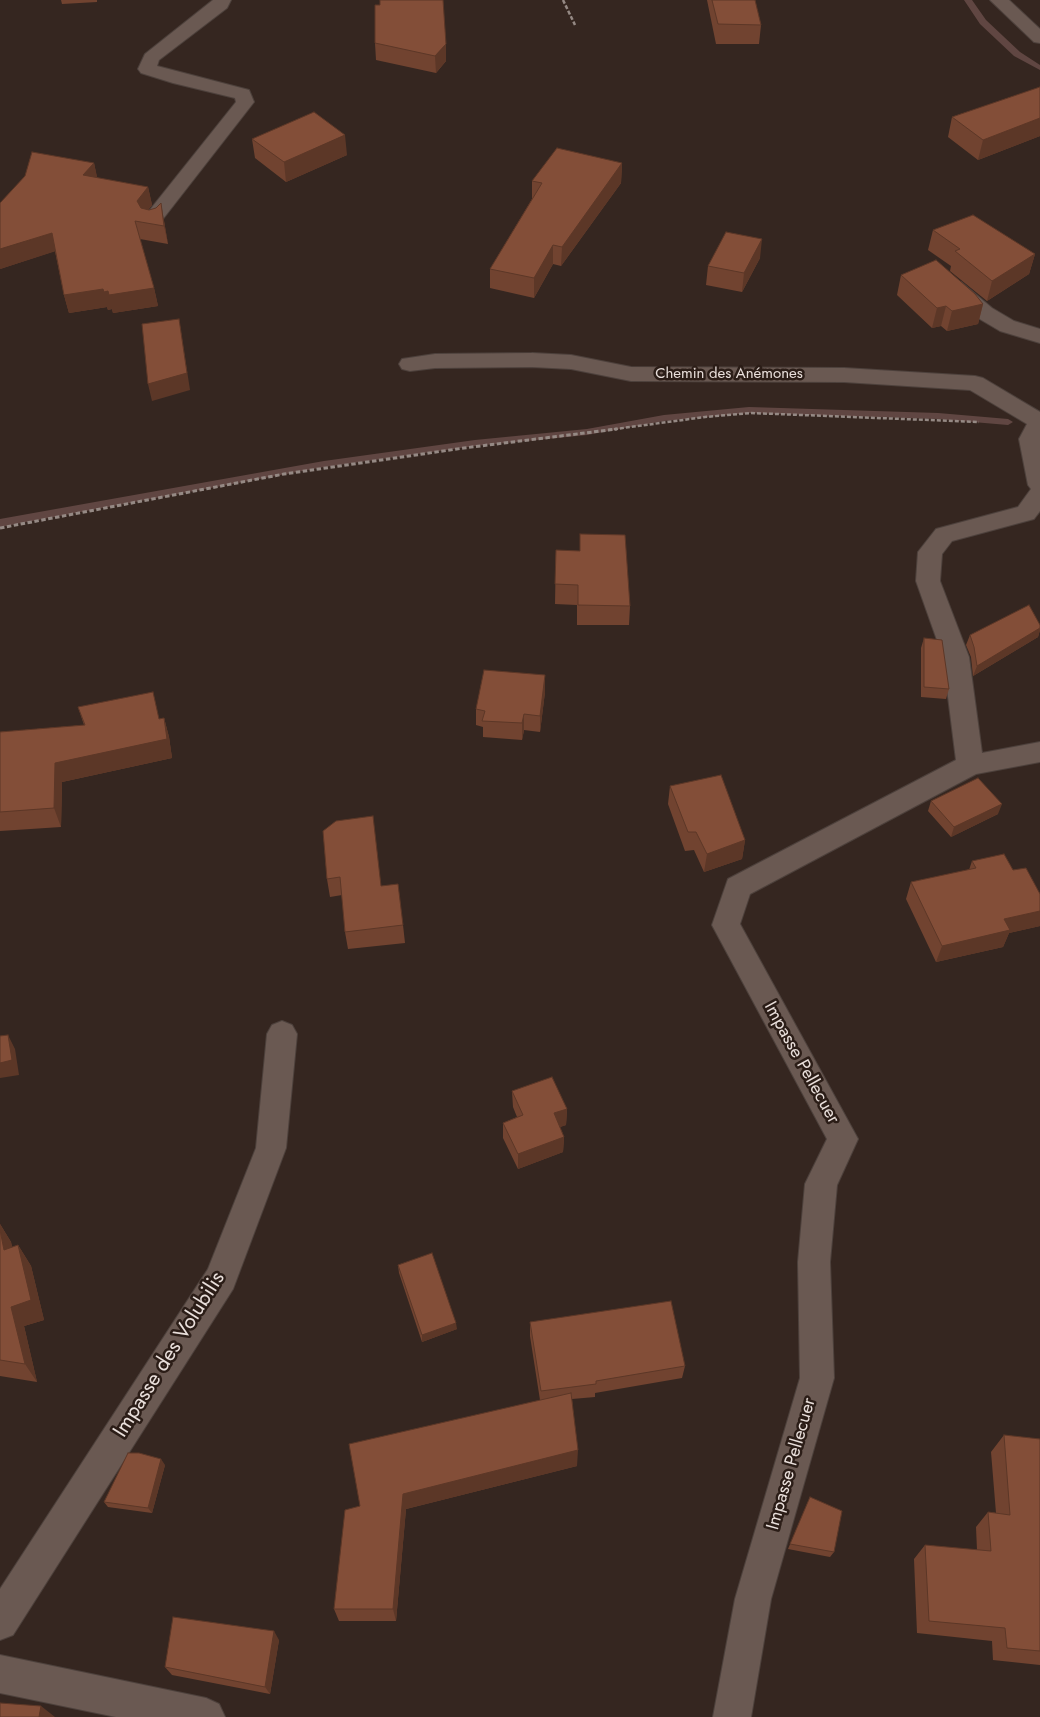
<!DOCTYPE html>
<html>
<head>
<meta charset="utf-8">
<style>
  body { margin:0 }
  canvas { display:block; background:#352620 }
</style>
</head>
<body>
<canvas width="1040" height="1717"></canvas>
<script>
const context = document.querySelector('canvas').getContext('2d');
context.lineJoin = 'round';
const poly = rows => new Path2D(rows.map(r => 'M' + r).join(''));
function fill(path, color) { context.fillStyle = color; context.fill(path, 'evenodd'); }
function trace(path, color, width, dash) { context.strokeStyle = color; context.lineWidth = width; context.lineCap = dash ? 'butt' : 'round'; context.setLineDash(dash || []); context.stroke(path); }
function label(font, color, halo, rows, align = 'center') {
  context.font = font + ' Jost,sans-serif'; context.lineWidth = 5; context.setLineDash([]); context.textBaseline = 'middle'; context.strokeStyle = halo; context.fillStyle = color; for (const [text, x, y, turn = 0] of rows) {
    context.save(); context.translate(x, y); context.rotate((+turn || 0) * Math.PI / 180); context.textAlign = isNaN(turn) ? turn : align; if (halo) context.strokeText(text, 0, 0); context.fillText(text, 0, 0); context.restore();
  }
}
const stream = poly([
  [964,0,972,0,986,20,1020,52,1040,65,1040,70,1014,56,980,24,964,0],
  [749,407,938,413,1008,419,1013,422,1008,425,938,419,749,413,664,421,587,435,475,446,324,467,0,527,0,519,324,461,475,440,587,429,664,415,749,407]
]);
const pathFar1 = poly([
  [563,0,575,25],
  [608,430,705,417,751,413,979,422]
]);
const path = poly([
  [0,528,284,474,464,448,617,429]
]);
const minor = poly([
  [213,0,231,0,227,8,159,60,157,66,249,90,254,102,159,224,152,226,145,224,142,220,145,216,236,102,235,98,173,83,141,73,138,69,145,54,213,0],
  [990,0,1009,0,1040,29,1040,43,1034,42,990,0],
  [954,280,961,282,992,308,1014,321,1040,329,1040,343,1000,331,978,318,944,286,947,282,954,280],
  [532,353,571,355,631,367,844,368,975,376,983,378,1040,412,1040,511,1034,519,952,541,942,554,940,581,969,657,982,753,1040,742,1040,762,976,774,750,894,740,924,858,1139,837,1185,830,1262,834,1378,771,1599,751,1717,713,1717,735,1599,800,1378,798,1262,805,1184,827,1139,712,925,728,879,956,760,943,657,916,581,918,552,936,529,1018,507,1031,489,1028,485,1019,439,1027,424,970,390,844,382,631,381,571,369,532,367,435,368,410,371,402,369,399,364,402,359,435,354,532,353],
  [282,1021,292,1025,297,1034,286,1148,233,1289,13,1635,0,1640,0,1589,208,1269,256,1148,267,1034,272,1025,282,1021],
  [0,1655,206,1698,219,1704,225,1717,116,1717,0,1693,0,1655]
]);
const wall = poly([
  [61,0,97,0,97,2,62,4],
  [707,0,755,0,761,25,759,44,716,44],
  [375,5,446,61,436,73,376,60,375,43],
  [1040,87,1040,136,978,160,948,137,952,117],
  [252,139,347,155,286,182,255,158],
  [94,163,97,178,148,187,152,205,148,210,164,221,168,244,140,239,154,288,158,306,113,313,112,309,108,310,107,307,69,313,64,295,55,251,0,269],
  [622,163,621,183,561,266,553,264,534,298,490,288,490,269,532,199,532,181],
  [933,230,1035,254,1029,274,987,301,950,271,951,266,928,250],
  [760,258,742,292,706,285,708,266],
  [901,275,983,304,978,324,947,331,941,326,932,328,897,295],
  [556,550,630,606,629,625,577,625,577,605,555,604],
  [1040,625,1040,630,1038,637,973,676,971,657,966,645,970,635],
  [924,638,949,689,946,699,921,697,921,648],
  [545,675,545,692,540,732,524,730,522,740,483,737,483,727,476,725,476,709],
  [78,707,160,719,164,718,169,737,172,758,62,782,61,827,0,831,0,732,84,725],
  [670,786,745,840,742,859,704,872,694,850,685,851,668,804],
  [931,801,998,814,951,837,928,811],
  [323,831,381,886,403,925,405,943,348,949,345,932,342,895,330,897,327,879],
  [972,861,1013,870,1040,894,1040,926,1009,933,1003,947,936,962,906,899,911,882,969,870],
  [512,1091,567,1109,566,1125,560,1127,564,1137,563,1152,518,1169,503,1138,503,1123,517,1117,513,1107],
  [0,1224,11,1242,12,1247,18,1245,31,1266,44,1320,24,1326,37,1382,0,1376],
  [398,1265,457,1329,422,1342,399,1273],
  [530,1322,685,1366,682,1378,595,1393,595,1397,572,1399,577,1466,406,1509,396,1621,339,1621,334,1609,360,1506,540,1400,530,1336],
  [1004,1435,1040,1439,1040,1665,993,1660,992,1641,917,1633,914,1559,925,1545,977,1550,976,1527,988,1512,996,1513,991,1452],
  [165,1465,152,1513,108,1507,104,1502],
  [810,1497,834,1552,830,1557,788,1549],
  [279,1640,270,1694,172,1675,165,1667]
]);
const shadedWall = poly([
  [446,44,446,61,436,73,435,56],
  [1040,118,1040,136,978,160,983,140],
  [345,135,347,155,286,182,284,162],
  [94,163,98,181,83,175],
  [622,163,621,183,561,266,562,247],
  [148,187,152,205,140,219,137,201],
  [161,203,164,221,168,244,164,226],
  [52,233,56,251,0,269,0,249],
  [762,239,760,258,742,292,744,273],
  [553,245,553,264,534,298,534,278],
  [1035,254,1029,274,987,301,992,281],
  [154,288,158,306,113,313,112,309,108,310,107,307,69,313,64,295,103,289],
  [983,304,978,324,947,331,952,311],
  [946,306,941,326,932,328,937,308],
  [179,319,190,390,152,401,148,384],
  [1040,628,1040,630,1038,637,973,676,977,666],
  [545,675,545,692,540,732,540,716],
  [524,714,524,730,522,740,522,723],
  [164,718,169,737,172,758,62,782,61,827,54,808,55,763],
  [1002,804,998,814,951,837,954,827],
  [745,840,742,859,704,872,707,854],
  [1040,911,1040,926,1009,933,1003,947,936,962,942,946,1004,919],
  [8,1035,15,1049,19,1075,0,1078,0,1063],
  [567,1109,566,1125,554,1129,554,1113],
  [564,1137,563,1152,518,1169,518,1154],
  [0,1224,11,1242,17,1270,4,1250,0,1230],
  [18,1245,31,1266,44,1320,24,1326,37,1382,25,1364,11,1307],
  [456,1323,457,1329,422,1342,422,1335],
  [578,1450,577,1466,406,1509,396,1621,393,1609,403,1494],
  [161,1459,165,1465,152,1513,148,1508],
  [274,1631,279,1640,270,1694,265,1687],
  [41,1706,55,1717,39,1717]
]);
const building = poly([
  [380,0,443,0,446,44,435,56,375,43,375,5,380,5,380,0],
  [712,0,755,0,761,25,718,24,712,0],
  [1040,87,1040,118,983,140,952,117,1040,87],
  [314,112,345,135,284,162,252,139,314,112],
  [557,148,622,163,562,247,553,245,534,278,490,269,542,183,532,181,557,148],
  [32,152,94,163,83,175,148,187,137,201,141,208,149,210,156,208,161,203,164,226,135,221,154,288,109,295,108,291,104,292,103,289,64,295,52,233,0,249,0,203,25,176,32,152],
  [973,215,1035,254,992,281,955,251,960,249,933,230,973,215],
  [726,232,762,239,744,273,708,266,726,232],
  [936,260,975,294,983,304,952,311,946,306,937,308,901,275,936,260],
  [179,319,187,373,148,384,142,324,179,319],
  [580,534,625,535,630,606,578,605,578,585,555,584,556,550,580,551,580,534],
  [1029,605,1040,625,1040,628,977,666,974,647,970,635,1029,605],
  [924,638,942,640,949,689,924,687,924,638],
  [484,670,545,675,540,716,524,714,522,723,482,721,485,711,476,709,484,670],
  [153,692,159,719,164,718,167,739,55,763,54,808,0,812,0,732,85,725,78,707,153,692],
  [721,775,745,840,707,854,696,832,688,832,670,786,721,775],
  [978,778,1002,804,954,827,931,801,978,778],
  [373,816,381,886,398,884,403,925,345,932,340,877,327,879,323,831,336,821,373,816],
  [1004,854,1013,870,1026,868,1040,894,1040,911,1004,919,1010,930,942,946,911,882,976,868,972,861,1004,854],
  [8,1035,12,1060,0,1063,0,1036,8,1035],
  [552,1077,567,1109,554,1113,564,1137,518,1154,503,1123,523,1115,512,1091,552,1077],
  [0,1230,4,1250,18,1245,31,1300,11,1307,25,1364,0,1360,0,1230],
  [432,1253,456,1323,422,1335,398,1265,432,1253],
  [671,1301,685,1366,596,1381,596,1384,541,1391,530,1322,671,1301],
  [571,1393,578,1450,403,1494,393,1609,334,1609,345,1510,360,1506,349,1444,571,1393],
  [1004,1435,1040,1439,1040,1651,1007,1648,1005,1628,929,1621,925,1545,991,1551,988,1512,1010,1515,1004,1435],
  [128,1453,139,1453,161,1459,148,1508,104,1502,128,1453],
  [810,1497,842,1511,834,1552,790,1544,810,1497],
  [173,1617,274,1631,265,1687,165,1667,173,1617],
  [0,1703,41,1706,39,1717,0,1717,0,1703]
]);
const farStreetnames = [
  ["Chemin des Anémones",729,374]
];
const streetNames = [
  ["Impasse Pellecuer",801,1063,61],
  ["Impasse Pellecuer",792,1464,-74]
];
const nearStreetnames = [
  ["Impasse des Volubilis",170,1355,-58]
];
fill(stream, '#604642');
trace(minor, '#4d413c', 2);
trace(pathFar1, '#958984', 2.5, [4, 2]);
trace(path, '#958984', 3, [4.5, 2.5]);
fill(minor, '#6a5952');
fill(wall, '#714330');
fill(shadedWall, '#5c3727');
fill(building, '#834e38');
trace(building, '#5c3727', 1);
label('15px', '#e9dfdb', '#2b1d17', farStreetnames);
label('18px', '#e9dfdb', '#2b1d17', streetNames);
label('21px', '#e9dfdb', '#2b1d17', nearStreetnames);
</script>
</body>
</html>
